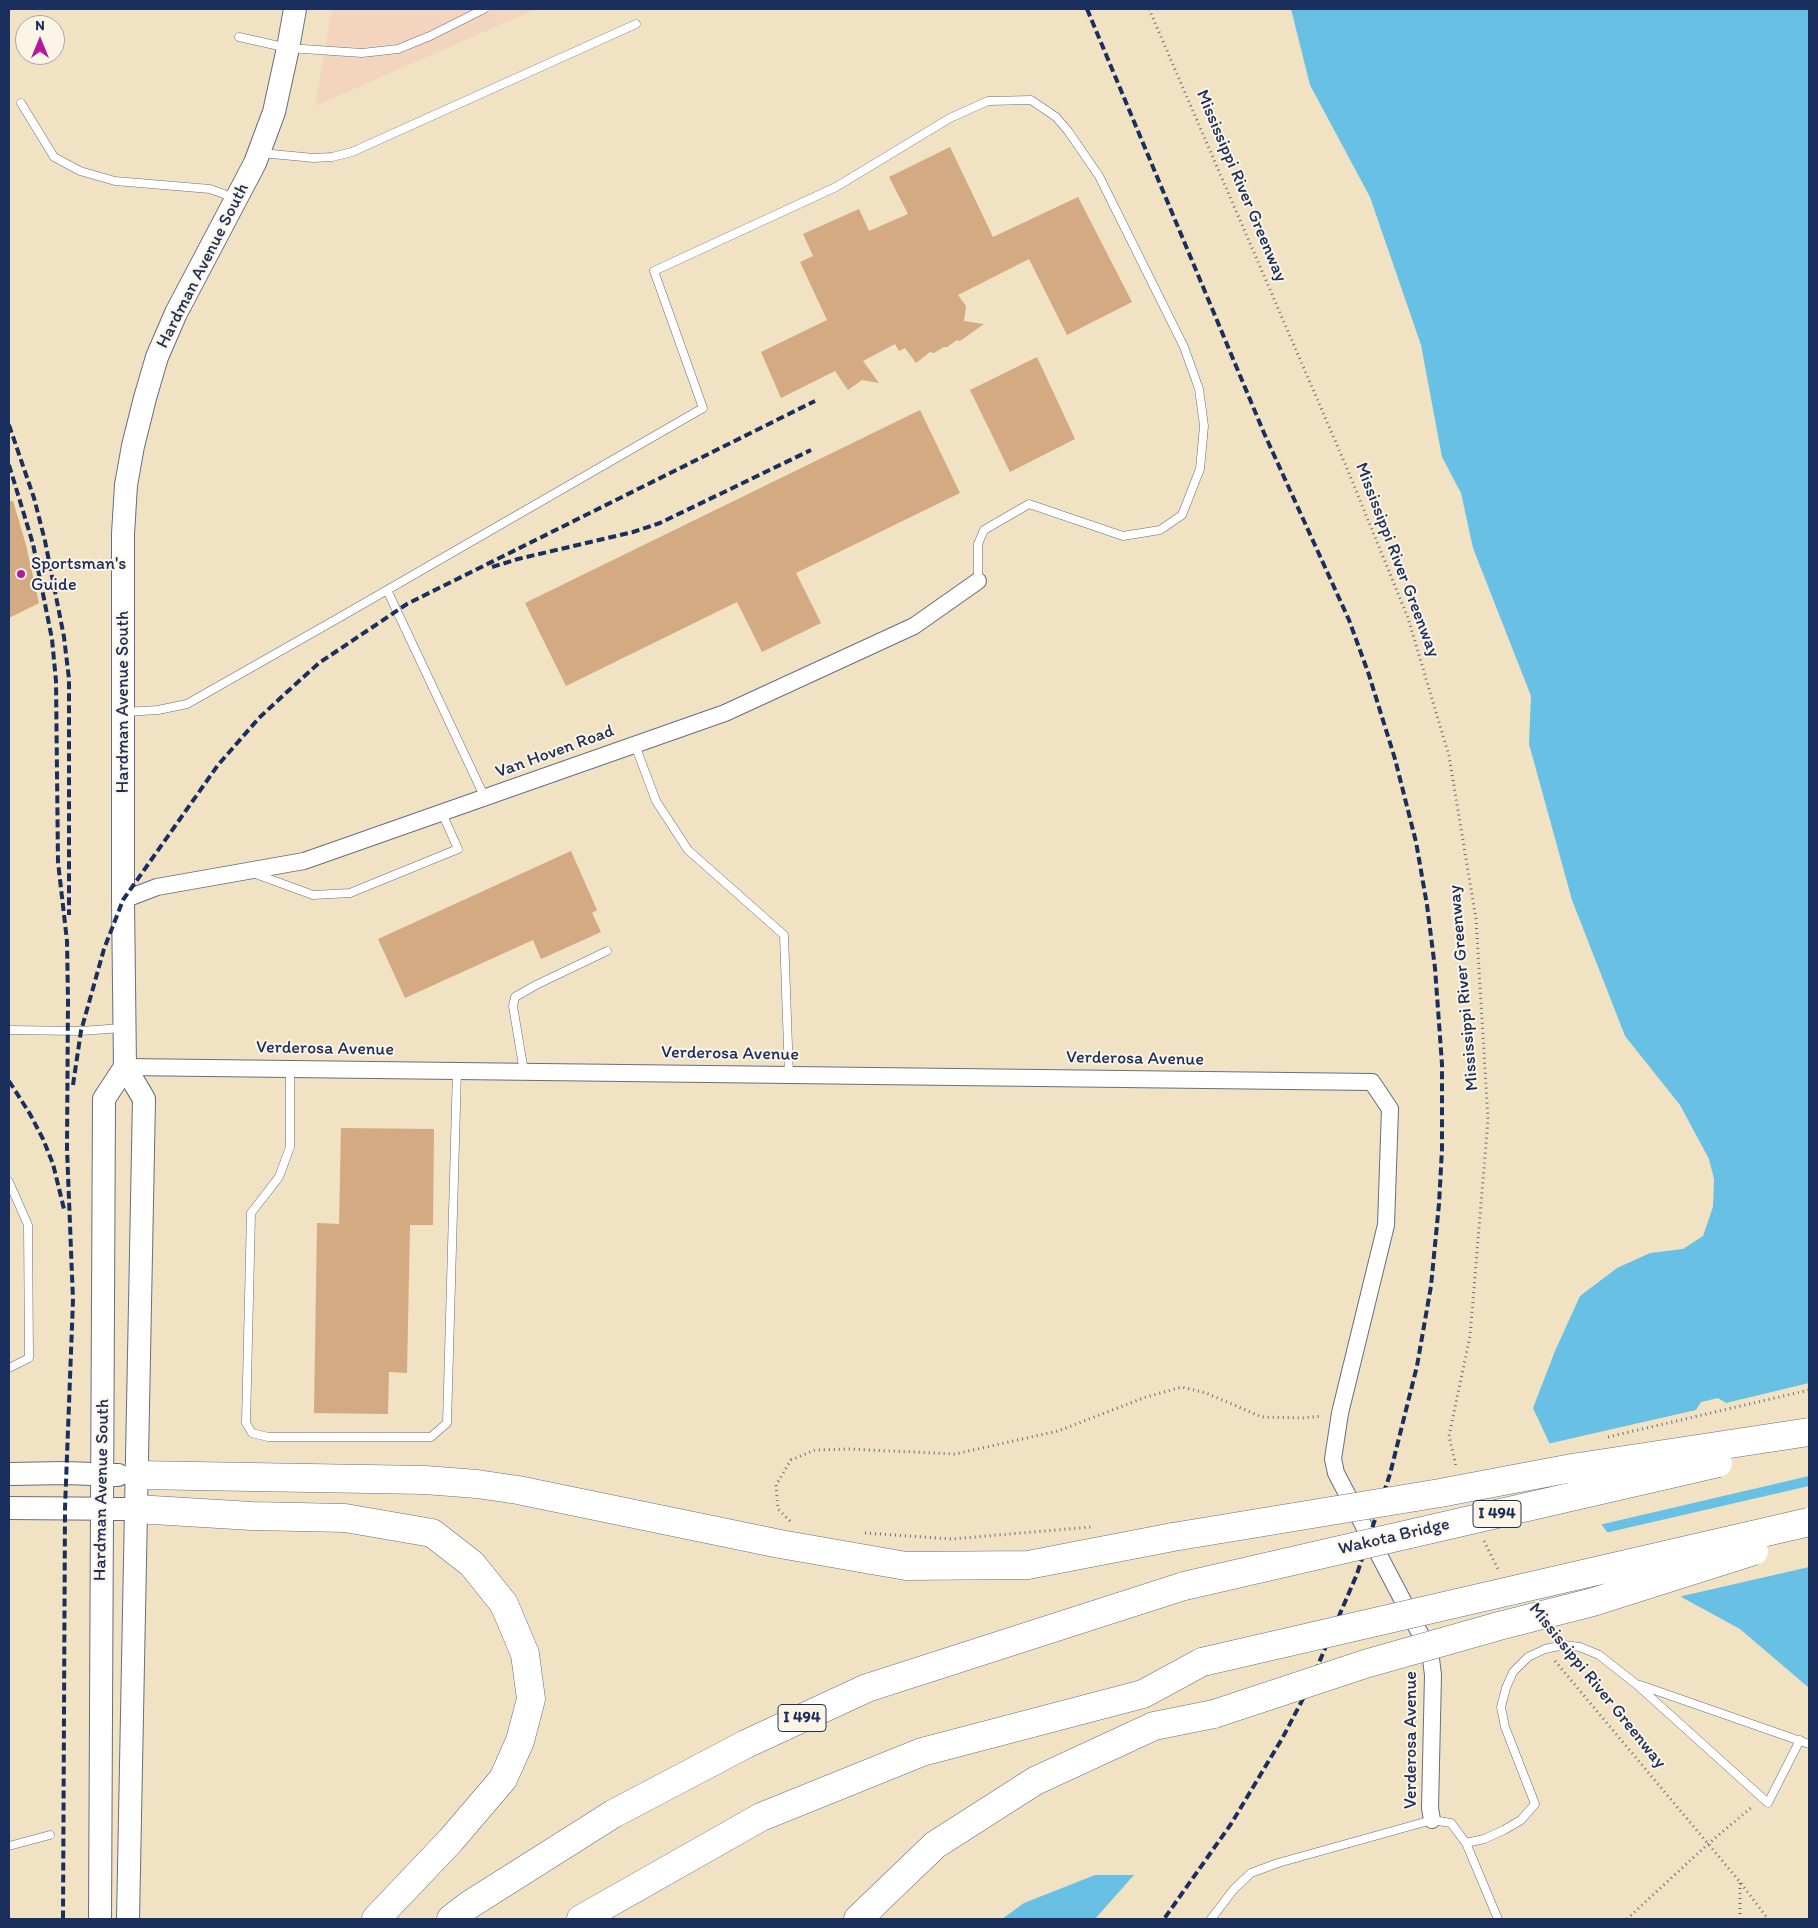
<!DOCTYPE html>
<html>
<head>
<meta charset="utf-8">
<style>
  body { margin:0 }
  #map { position:relative; width:1818px; height:1928px; overflow:hidden; background:#f0e2c3; font-family:Itim,sans-serif }
  canvas { display:block }
  .frame { position:absolute; inset:0; border:10px solid #1b2f5e; pointer-events:none }
  .north { position:absolute; left:15px; top:15px; width:50px; height:50px; box-sizing:border-box; background:#fcf5e5; border:1px solid #a2a6af; border-radius:50%; rotate:0deg; font-size:14px; font-weight:700; line-height:20px; text-align:center; color:#1b2f5e }
  .north::after { content:''; display:block; margin:auto; width:18px; height:22px; background:#b5179e; clip-path:polygon(50% 0,100% 100%,50% 72%,0 100%) }
</style>
</head>
<body>
<div id="map">
<canvas width="1818" height="1928"></canvas>
<div class="frame"></div>
<div class="north">N</div>
</div>
<script>
const context = document.querySelector('canvas').getContext('2d');
context.lineJoin = 'round';
function fill(path, color) { context.fillStyle = color; context.fill(path, 'evenodd'); }
const poly = rows => new Path2D(rows.map(r => 'M' + r).join(''));
function trace(path, color, width, dash) { context.strokeStyle = color; context.lineWidth = width; context.lineCap = dash ? 'butt' : 'round'; context.setLineDash(dash || []); context.stroke(path); }
function label(font, color, halo, rows, align = 'center') {
  context.font = font + ' Itim,sans-serif'; context.lineWidth = 4; context.setLineDash([]); context.textBaseline = 'middle'; context.strokeStyle = halo; context.fillStyle = color; for (const [text, x, y, turn = 0] of rows) {
    context.save(); context.translate(x, y); context.rotate((+turn || 0) * Math.PI / 180); context.textAlign = isNaN(turn) ? turn : align; if (halo) context.strokeText(text, 0, 0); context.fillText(text, 0, 0); context.restore();
  }
}
const built = poly([
  [332,9,536,9,315,106]
]);
const water = poly([
  [1291,9,1809,9,1809,1710,1808,1687,1781,1664,1740,1629,1683,1598,1617,1546,1561,1468,1533,1408,1555,1351,1580,1296,1617,1268,1650,1253,1683,1249,1703,1236,1713,1207,1714,1179,1709,1159,1680,1105,1625,1036,1572,900,1529,744,1531,696,1473,548,1461,493,1442,457,1421,345,1370,197,1310,85],
  [1095,1875,1134,1875,1095,1919,1002,1919,1024,1903]
]);
const pier = poly([
  [1809,1383,1809,1476,1599,1525,1558,1470,1547,1444,1696,1410,1701,1402,1718,1398,1726,1403],
  [1809,1486,1809,1567,1678,1597,1616,1548,1605,1533]
]);
const building = poly([
  [950,147,993,237,1078,197,1132,302,1067,335,1029,259,958,295,966,306,964,321,984,324,960,341,957,340,947,347,944,347,934,353,930,352,916,363,905,348,899,351,895,344,863,361,879,383,862,380,848,390,835,371,781,398,761,352,827,320,800,262,813,256,803,234,859,209,869,231,908,214,889,177],
  [1037,357,1075,439,1010,472,970,390],
  [920,410,960,493,796,573,821,623,762,652,737,602,566,686,525,603],
  [9,501,13,501,26,545,39,603,9,618],
  [571,851,597,910,592,913,601,932,541,959,533,940,405,998,378,939],
  [341,1128,434,1129,433,1225,410,1225,407,1373,389,1372,388,1414,314,1413,317,1223,339,1224]
]);
const path = poly([
  [1149,9,1346,466,1408,618,1449,756,1476,919,1488,1120,1470,1336,1449,1436,1456,1466],
  [790,1521,778,1509,776,1485,791,1460,815,1450,849,1449,955,1454,1058,1431,1146,1397,1182,1387,1206,1393,1262,1417,1304,1418,1322,1416],
  [865,1533,952,1539,1091,1527],
  [1484,1541,1498,1569],
  [1555,1661,1740,1882,1768,1919],
  [1627,1919,1708,1844,1753,1806],
  [1740,1919,1740,1882]
]);
const lane = poly([
  [239,37,288,48,362,53,398,49,430,36,484,9],
  [21,103,54,157,80,171,115,181,210,189,235,198],
  [261,153,314,158,332,157,352,152,636,24],
  [387,590,485,798],
  [125,712,158,710,187,704,342,616,703,408,654,271,836,187,950,118,988,101,1031,100,1056,117,1068,131,1099,176,1184,347,1199,389,1204,426,1200,469,1182,515,1160,530,1123,536,1029,504,984,530,978,544,978,581],
  [635,745,656,801,688,850,784,935,789,1075],
  [253,873,313,895,350,893,458,849,442,813],
  [9,1030,81,1031,122,1028],
  [290,1069,290,1147,279,1177,251,1213,246,1423,252,1433,268,1437,431,1437,447,1423,457,1071],
  [524,1072,513,1006,515,997,536,985,607,951],
  [9,1182,28,1225,29,1358,9,1368],
  [1640,1685,1809,1744],
  [1466,1843,1484,1839,1504,1830,1521,1820,1535,1804,1505,1727,1501,1707,1506,1688,1513,1672,1528,1657,1545,1649,1564,1645,1580,1647,1599,1655,1636,1684,1768,1803,1800,1740],
  [9,1846,50,1835],
  [1211,1919,1234,1889,1251,1873,1278,1863,1432,1820,1451,1823,1466,1843,1498,1919]
]);
const street = poly([
  [123,900,157,887,304,861,725,713,914,626,978,581],
  [125,1067,1372,1082,1390,1109,1386,1225,1340,1413,1333,1459,1336,1473,1425,1643,1431,1659,1433,1675,1430,1808,1432,1820]
]);
const secondary = poly([
  [9,1474,66,1473,118,1475],
  [9,1508,136,1509],
  [100,1919,104,1099,125,1067],
  [128,1919,144,1099,125,1067,123,900,123,534,126,485,133,446,145,398,157,357,176,313,255,163,274,112,288,48,295,9]
]);
const highway = poly([
  [136,1475,425,1480,477,1484,518,1490,780,1544,906,1566,1028,1565,1173,1537],
  [136,1509,252,1516,345,1518,432,1533,472,1564,504,1604,525,1654,531,1699,520,1741,503,1779,451,1840,376,1919],
  [451,1919,469,1905,613,1814,746,1744,867,1688,1184,1586],
  [581,1919,761,1817,922,1752,1143,1694,1202,1662],
  [858,1919,935,1845,1035,1781,1154,1726,1214,1714]
]);
const rail = poly([
  [1087,9,1264,433,1349,620,1369,675,1395,759,1416,842,1427,905,1435,968,1442,1064,1442,1149,1439,1204,1431,1286,1417,1366,1390,1474,1357,1574,1306,1693,1283,1737,1231,1824,1164,1919],
  [9,425,34,498,45,541,64,637,69,679,69,915],
  [9,465,33,544,52,639,56,681,58,862,67,941,68,1000,67,1149,73,1300,65,1508,63,1919],
  [492,567,518,559,633,532,660,523,811,450],
  [9,1081,30,1114,43,1139,53,1164,64,1209],
  [73,1085,81,1031,104,949,123,900,218,765,259,718,288,691,319,663,407,604,815,401]
]);
const pathBridge = poly([
  [1608,1437,1809,1390]
]);
const highwayBridge = poly([
  [1173,1537,1440,1493,1572,1468,1809,1432],
  [1184,1586,1718,1463],
  [1202,1662,1809,1522],
  [1214,1714,1365,1664,1499,1626,1593,1602,1754,1551]
]);
const markers = [
  [21,574,5,"#b5179e"]
];
const shields = [
  [1497,1514,48],
  [802,1718,48]
];
const shieldNames = [
  ["I 494",1497,1514],
  ["I 494",802,1718]
];
const streetNames = [
  ["Mississippi River Greenway",1241,186,67],
  ["Hardman Avenue South",203,266,-63],
  ["Mississippi River Greenway",1397,560,69],
  ["Hardman Avenue South",123,702,-90],
  ["Van Hoven Road",555,752,-20],
  ["Mississippi River Greenway",1464,988,-95],
  ["Verderosa Avenue",325,1049,1],
  ["Verderosa Avenue",730,1054,1],
  ["Verderosa Avenue",1135,1059,1],
  ["Hardman Avenue South",102,1490,-89],
  ["Wakota Bridge",1394,1537,-13],
  ["Mississippi River Greenway",1597,1686,51],
  ["Verderosa Avenue",1411,1740,-90]
];
const poiNames = [
  ["Sportsman's",31,564],
  ["Guide",31,585]
];
fill(built, '#f3d4bf');
fill(water, '#68c0e5');
fill(pier, '#f0e2c3');
fill(building, '#d3aa82');
trace(lane, '#666e81', 9);
trace(street, '#666e81', 18);
trace(secondary, '#666e81', 24);
trace(highway, '#666e81', 29);
trace(path, '#666e81', 3, [1, 4]);
trace(lane, '#fff', 8);
trace(street, '#fff', 16);
trace(secondary, '#fff', 22);
trace(highway, '#fff', 28);
trace(rail, '#1b2f5e', 4, [8, 4]);
trace(highwayBridge, '#666e81', 29, []);
trace(pathBridge, '#666e81', 3, [1, 4]);
trace(highwayBridge, '#fff', 28);
for (const [x, y, r, color] of markers) { const dot = new Path2D(); dot.arc(x, y, r, 0, 2 * Math.PI); context.fillStyle = color; context.fill(dot); trace(dot, '#fcf5e5', 2); }
for (const [x, y, w] of shields) { const box = new Path2D(); box.roundRect(x - w / 2, y - 13.5, w, 27, 4); context.fillStyle = '#fcf5e5'; context.fill(box); trace(box, '#1b2f5e', 1); }
label('bold 16px', '#1b2f5e', null, shieldNames);
label('18px', '#1b2f5e', '#fcf5e5', streetNames);
label('18px', '#1b2f5e', '#fcf5e5', poiNames, 'left');
</script>
</body>
</html>
